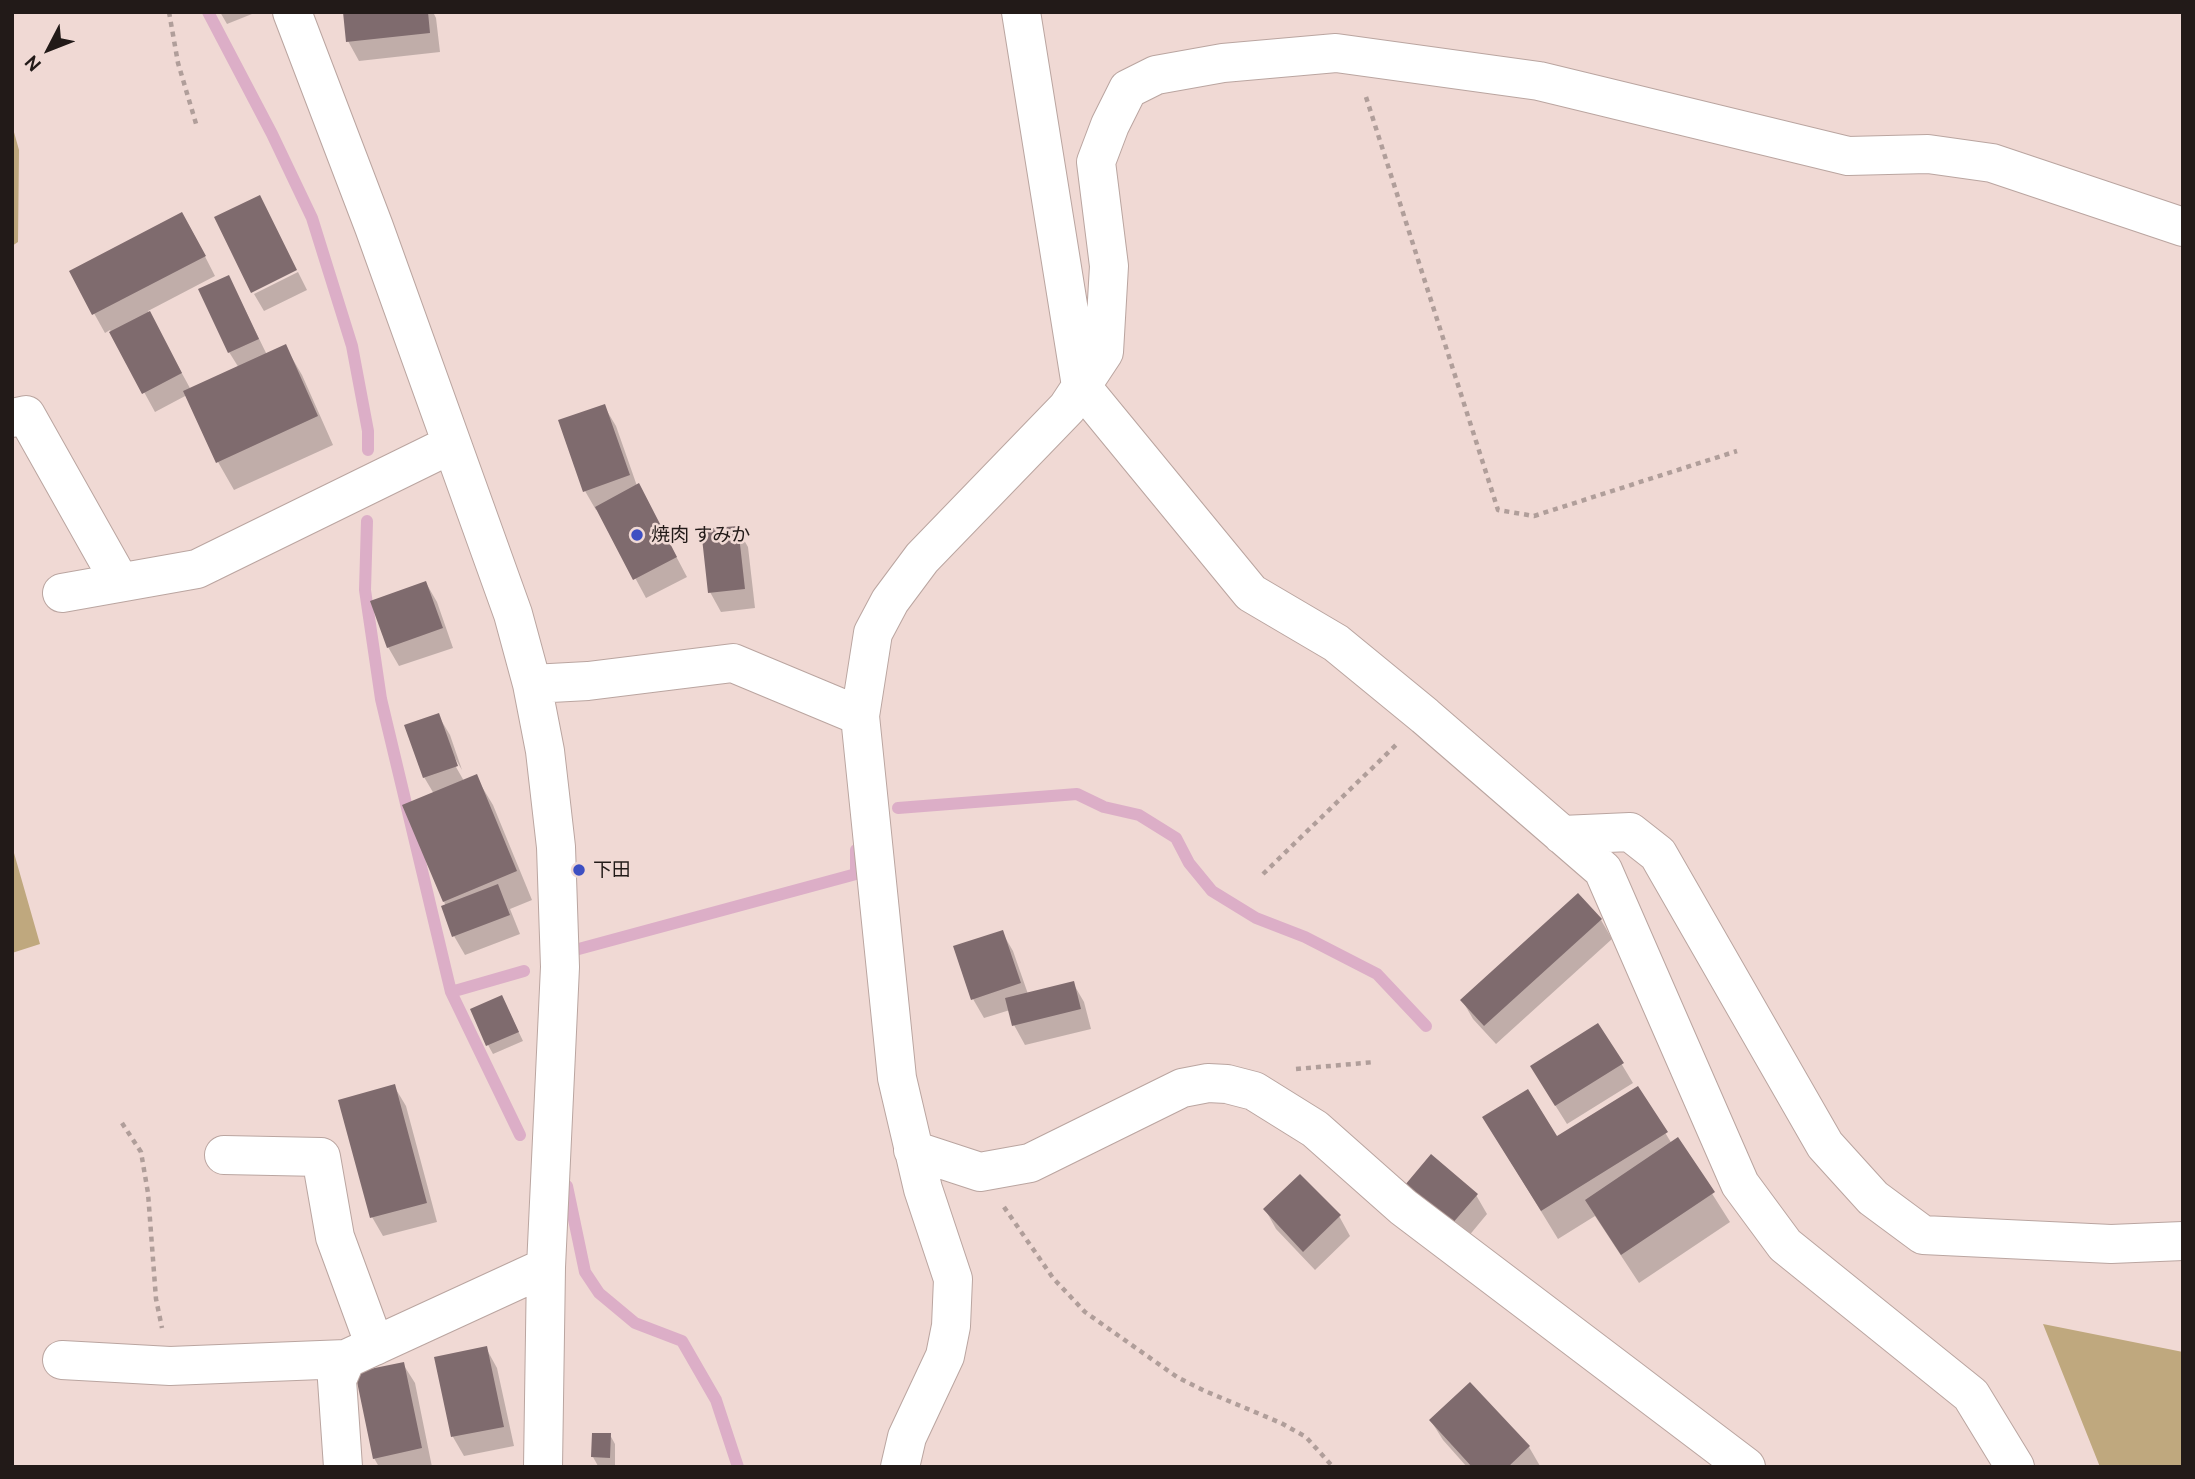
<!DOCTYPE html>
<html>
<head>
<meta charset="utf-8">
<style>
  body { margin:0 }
  #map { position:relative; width:2195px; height:1479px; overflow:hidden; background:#f0d9d4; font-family:Cabin,sans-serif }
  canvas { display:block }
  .frame { position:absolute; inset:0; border:14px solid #221a18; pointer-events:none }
  .north { position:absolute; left:14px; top:14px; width:70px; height:70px; -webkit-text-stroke:5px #f0d9d4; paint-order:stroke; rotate:228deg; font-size:19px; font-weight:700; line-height:28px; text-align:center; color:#221a18 }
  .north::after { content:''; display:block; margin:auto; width:24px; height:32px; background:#221a18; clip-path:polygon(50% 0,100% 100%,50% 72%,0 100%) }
</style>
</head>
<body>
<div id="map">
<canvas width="2195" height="1479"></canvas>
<div class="frame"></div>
<div class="north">N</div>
</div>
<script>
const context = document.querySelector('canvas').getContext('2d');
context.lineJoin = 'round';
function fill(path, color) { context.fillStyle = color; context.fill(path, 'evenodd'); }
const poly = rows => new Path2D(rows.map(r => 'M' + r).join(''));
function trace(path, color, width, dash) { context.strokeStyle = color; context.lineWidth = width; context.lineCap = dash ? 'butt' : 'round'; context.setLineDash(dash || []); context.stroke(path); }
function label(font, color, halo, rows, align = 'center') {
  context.font = font + ' Cabin,"Noto Sans JP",sans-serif'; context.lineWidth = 5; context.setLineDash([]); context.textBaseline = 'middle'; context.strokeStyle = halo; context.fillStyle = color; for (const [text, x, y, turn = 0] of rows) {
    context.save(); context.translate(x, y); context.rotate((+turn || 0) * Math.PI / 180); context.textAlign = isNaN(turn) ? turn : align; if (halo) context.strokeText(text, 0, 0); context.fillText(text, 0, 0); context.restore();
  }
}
const forest = poly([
  [12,125,19,150,18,242,12,246],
  [12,846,40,944,12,953],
  [2043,1324,2183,1352,2183,1467,2100,1467]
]);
const shadow = poly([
  [220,12,251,12,252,14,227,24],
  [345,12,433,12,436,18,440,52,359,61,348,41],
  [193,233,215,276,148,311,191,390,239,368,229,352,229,277,267,355,285,346,302,375,333,445,234,490,218,462,187,395,155,412,110,330,105,333,71,272],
  [298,272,307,290,264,311,254,294],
  [604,406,616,426,637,486,649,505,687,577,646,598,598,509,596,510,585,491],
  [737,528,748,547,755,608,721,612,710,592],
  [426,583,437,602,453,648,399,666,388,647],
  [438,715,450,735,462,770,455,758,452,760,464,781,476,777,493,805,532,900,510,909,520,934,465,955,454,936,444,901,434,794,424,777],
  [1601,920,1612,939,1496,1044,1473,1019,1462,1000],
  [1002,932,1013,951,1028,994,1073,983,1084,1002,1091,1029,1025,1045,1014,1025,1010,1010,984,1018,973,999],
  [502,997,523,1041,493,1054,488,1045],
  [1598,1025,1633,1083,1567,1124,1543,1086],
  [394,1086,406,1106,437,1222,383,1236,372,1217],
  [1638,1088,1672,1144,1678,1140,1730,1222,1639,1283,1595,1216,1558,1239,1501,1146,1556,1139],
  [1476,1195,1487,1214,1463,1243,1418,1205],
  [1265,1209,1339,1216,1350,1236,1315,1270,1276,1229],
  [486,1348,497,1368,514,1446,464,1456,453,1437,437,1358],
  [403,1364,415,1383,432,1467,379,1467,374,1458],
  [1431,1421,1529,1447,1540,1466,1467,1467,1443,1440],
  [610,1435,615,1444,615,1467,598,1466,593,1457]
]);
const stream = poly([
  [208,12,272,134,312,218,352,346,368,431,368,450],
  [367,521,365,590,381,699,451,992,520,1135],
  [898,808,1077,794,1104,807,1139,815,1176,838,1189,863,1212,891,1256,918,1305,937,1377,974,1426,1026],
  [575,950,856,874,856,850],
  [451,992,524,971],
  [567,1186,585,1272,599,1293,635,1323,682,1341,716,1400,738,1467]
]);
const building = poly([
  [343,12,428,12,430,33,346,42],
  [260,195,297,270,251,293,214,217],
  [182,212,206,256,92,315,69,271],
  [229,275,259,339,228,353,198,289],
  [150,311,182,373,142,394,109,332],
  [286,344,318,416,216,463,183,391],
  [605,404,630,475,583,492,558,420],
  [639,483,677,557,633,580,595,507],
  [738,526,745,589,708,593,701,529],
  [426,581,443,628,387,648,370,601],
  [439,713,458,766,423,778,404,725],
  [477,774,517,871,443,902,402,805],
  [498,884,510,915,452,937,441,906],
  [1578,893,1602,919,1484,1026,1460,1000],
  [1003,930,1021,983,971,1000,953,946],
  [1074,981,1081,1009,1012,1026,1005,998],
  [502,995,519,1032,486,1046,470,1009],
  [1598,1023,1624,1063,1555,1106,1530,1066],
  [395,1084,427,1203,370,1218,338,1100],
  [1638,1086,1668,1132,1541,1211,1482,1117,1528,1089,1557,1136],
  [1678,1137,1715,1192,1621,1255,1585,1200],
  [1431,1154,1478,1194,1451,1225,1405,1185],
  [1300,1174,1341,1215,1303,1252,1263,1209],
  [487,1346,504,1427,451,1437,434,1357],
  [404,1362,422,1448,373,1459,355,1372],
  [1470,1382,1530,1446,1508,1467,1472,1467,1429,1420],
  [592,1433,611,1433,610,1458,591,1457]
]);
const path = poly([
  [169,12,178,63,197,127],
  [1366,97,1498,510,1534,516,1737,451],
  [1263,874,1398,743],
  [1296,1069,1375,1062],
  [122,1123,141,1152,148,1193,156,1299,162,1328],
  [1004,1207,1053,1278,1085,1312,1177,1377,1205,1391,1281,1423,1306,1437,1333,1467]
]);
const minor = poly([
  [292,12,374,227,513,614,532,684,545,751,556,847,560,967,546,1267,543,1467],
  [1021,12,1081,386,1251,593,1336,643,1425,716,1603,870,1740,1184,1785,1245,1971,1395,2015,1467],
  [12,418,26,415,120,582],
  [62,593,197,569,452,444],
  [532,684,588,681,733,663,860,716],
  [1562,835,1630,832,1658,854,1825,1145,1873,1198,1923,1235,2111,1244,2183,1241],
  [913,1150,980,1172,1030,1163,1182,1088,1208,1083,1227,1084,1254,1091,1315,1129,1403,1207,1746,1467],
  [224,1155,321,1157,335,1237,375,1346],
  [62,1360,170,1366,346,1359,546,1267],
  [343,1467,337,1380,346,1359],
  [900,1467,907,1437,945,1356,951,1326,953,1279,923,1189,897,1078,860,716,873,633,890,601,922,558,1067,408,1104,352,1109,266,1096,162,1110,125,1128,89,1156,75,1223,63,1336,53,1539,81,1848,156,1928,154,1992,163,2183,227]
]);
const markers = [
  [637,535,7,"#3d4fc2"],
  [579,870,7,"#3d4fc2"]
];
const poiNames = [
  ["焼肉 すみか",651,535],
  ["下田",593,870]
];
fill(forest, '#bfa87e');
fill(shadow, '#0003');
trace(stream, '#dcaec7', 12);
fill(building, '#7f6b6e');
trace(minor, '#baa5a0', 40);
trace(path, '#b09e9a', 4.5, [5, 5]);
trace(minor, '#fff', 38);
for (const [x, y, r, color] of markers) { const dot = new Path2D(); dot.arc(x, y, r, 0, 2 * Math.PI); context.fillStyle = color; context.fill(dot); trace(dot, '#f0d9d4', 2.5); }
label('19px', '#221a18', '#f0d9d4', poiNames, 'left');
</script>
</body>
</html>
